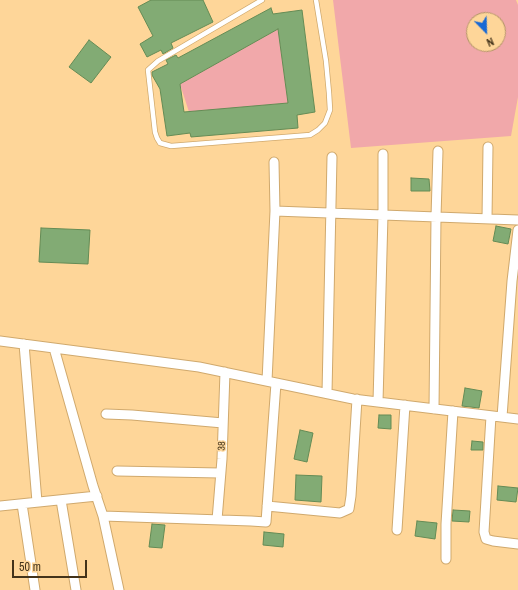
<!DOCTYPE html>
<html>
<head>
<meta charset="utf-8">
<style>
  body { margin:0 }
  #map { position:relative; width:518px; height:590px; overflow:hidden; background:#fed699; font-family:"Archivo Narrow",sans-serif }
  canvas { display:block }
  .north { position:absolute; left:466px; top:12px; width:40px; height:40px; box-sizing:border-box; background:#fed699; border:1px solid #b39566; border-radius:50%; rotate:157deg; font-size:11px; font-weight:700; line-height:16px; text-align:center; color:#43331a }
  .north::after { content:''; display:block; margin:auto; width:14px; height:18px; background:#1869d4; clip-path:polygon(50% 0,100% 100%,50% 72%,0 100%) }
  .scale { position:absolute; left:12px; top:560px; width:75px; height:18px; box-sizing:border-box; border:2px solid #43331a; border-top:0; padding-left:5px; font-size:12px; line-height:14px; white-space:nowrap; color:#43331a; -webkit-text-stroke:3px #fed699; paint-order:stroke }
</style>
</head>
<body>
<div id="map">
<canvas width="518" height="590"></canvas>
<div class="north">N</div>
<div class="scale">50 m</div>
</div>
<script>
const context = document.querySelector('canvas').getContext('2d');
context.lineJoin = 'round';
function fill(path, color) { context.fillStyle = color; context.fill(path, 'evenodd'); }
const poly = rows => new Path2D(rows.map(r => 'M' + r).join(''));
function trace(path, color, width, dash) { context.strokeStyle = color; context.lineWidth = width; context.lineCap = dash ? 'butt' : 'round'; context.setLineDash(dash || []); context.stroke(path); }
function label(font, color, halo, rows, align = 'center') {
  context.font = font + ' "Archivo Narrow",sans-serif'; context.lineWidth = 3; context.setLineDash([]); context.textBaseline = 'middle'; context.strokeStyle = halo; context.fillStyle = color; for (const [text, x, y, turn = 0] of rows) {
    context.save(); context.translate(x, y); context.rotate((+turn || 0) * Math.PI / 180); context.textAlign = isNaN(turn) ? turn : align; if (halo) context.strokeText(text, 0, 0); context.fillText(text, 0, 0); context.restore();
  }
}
const green = poly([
  [333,0,516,0,518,5,518,97,511,136,351,148],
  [474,20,498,20,498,44,474,44],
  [278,29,288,103,189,112,180,84]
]);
const building = poly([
  [151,0,203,0,213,22,171,43,173,48,163,54,161,50,147,57,140,44,153,36,138,7,151,0],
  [271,8,273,14,302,10,315,112,297,115,298,128,191,137,190,133,167,136,160,89,152,75,152,72,168,64,166,60,176,55,178,58,271,8],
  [278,29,288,103,184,112,180,84,278,29],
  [89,40,111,57,91,83,69,67,89,40],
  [411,178,429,179,430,191,411,191,411,178],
  [496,226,511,229,508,244,493,241,496,226],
  [41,228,90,230,88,264,39,262,41,228],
  [465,388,482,391,479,408,462,406,465,388],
  [379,415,391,415,391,429,378,428,379,415],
  [300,430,313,433,307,462,294,459,300,430],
  [472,441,483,442,483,450,471,450,472,441],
  [296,475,322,476,321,502,295,500,296,475],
  [498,486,518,488,516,502,497,500,498,486],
  [453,510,470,511,469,522,452,521,453,510],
  [417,521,437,523,435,539,415,536,417,521],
  [152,524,165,525,162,548,149,547,152,524],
  [264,532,284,534,283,547,263,545,264,532]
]);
const service = poly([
  [262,0,158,61,148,70,155,132,157,138,160,143,171,146,310,135,318,130,325,123,330,110,329,93,326,61,316,0]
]);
const minor = poly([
  [275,211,518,220],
  [487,219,488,147],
  [0,341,199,367,353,399,518,419],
  [24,344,37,502],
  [54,348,93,486,103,516,119,590],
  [267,381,275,211,274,162],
  [327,393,332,157],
  [378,402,383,215,383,154],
  [434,409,436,217,438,151],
  [106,414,132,415,223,423],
  [491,416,484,532,486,539,493,541,518,544],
  [502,417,512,281,518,230],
  [117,471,220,473],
  [61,500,76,590],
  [22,504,35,590],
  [0,506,97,496],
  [267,506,340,513,349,509,351,496,357,399],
  [103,516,251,521,266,522,276,383],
  [217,520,222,459,225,372],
  [397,530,405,405],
  [446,559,446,524,453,411]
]);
const streetNames = [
  ["38",222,446,-88]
];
fill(green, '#f1a8aa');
fill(building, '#82ab74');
trace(building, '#648b55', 1);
trace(service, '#d0a96d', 6);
trace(minor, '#d0a96d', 11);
trace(service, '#fff', 4.5);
trace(minor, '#fff', 9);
label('10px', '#43331a', '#fed699', streetNames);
</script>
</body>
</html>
